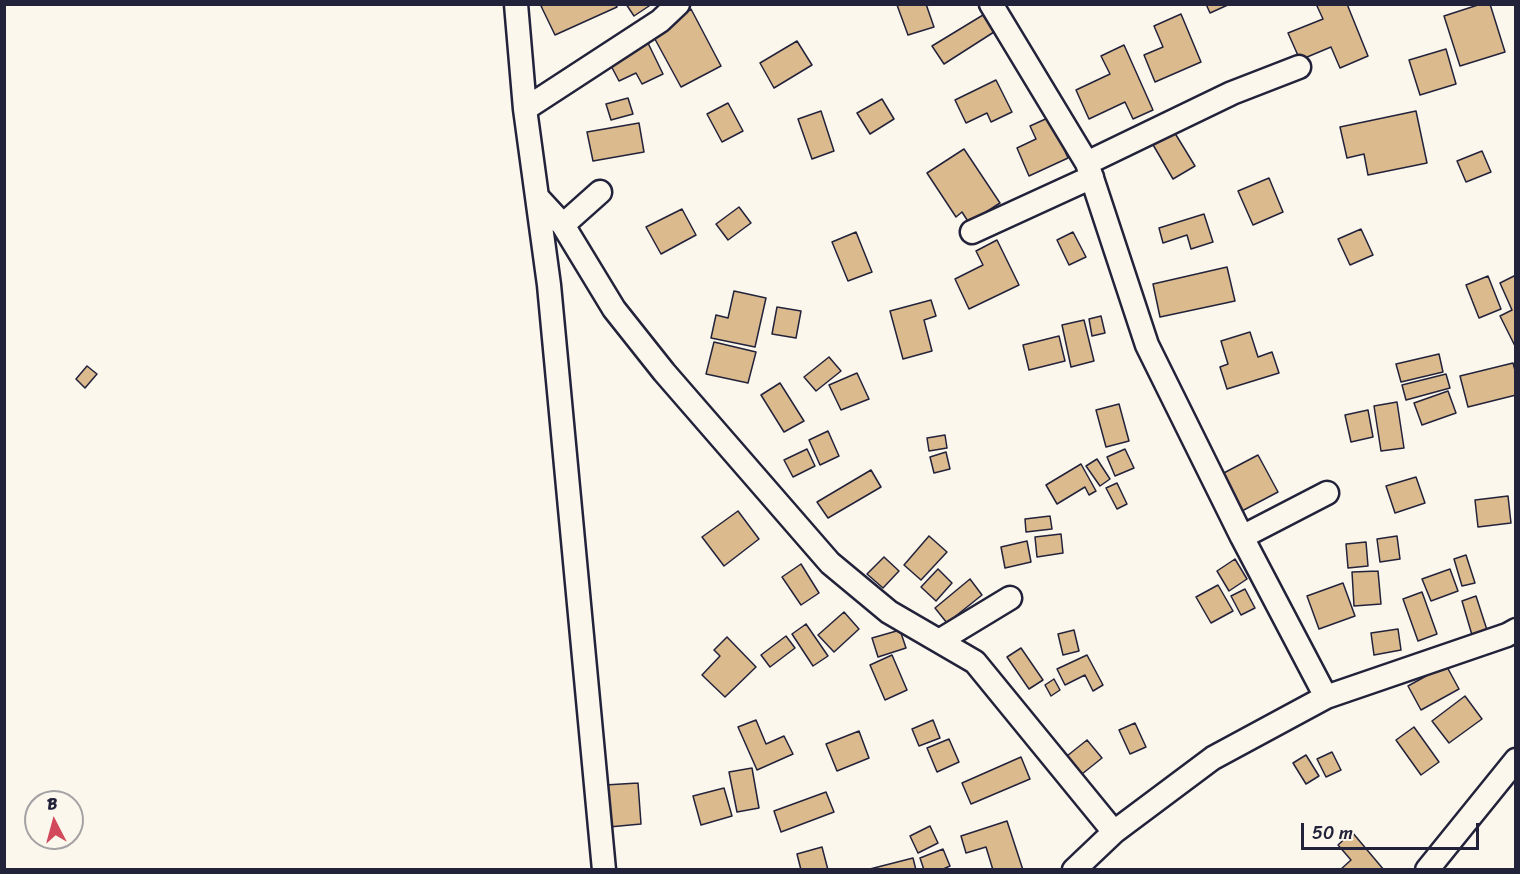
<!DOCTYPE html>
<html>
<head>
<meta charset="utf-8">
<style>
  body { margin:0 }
  #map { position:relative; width:1520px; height:874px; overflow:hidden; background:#fbf7ec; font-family:Sriracha,sans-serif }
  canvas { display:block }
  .frame { position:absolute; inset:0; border:6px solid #22223b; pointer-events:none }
  .north { position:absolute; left:24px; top:790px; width:60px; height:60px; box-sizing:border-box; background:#fbf7ec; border:2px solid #a4a2a5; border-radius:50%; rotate:354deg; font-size:16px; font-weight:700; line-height:24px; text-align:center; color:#22223b }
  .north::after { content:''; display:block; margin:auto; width:21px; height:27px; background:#d1495b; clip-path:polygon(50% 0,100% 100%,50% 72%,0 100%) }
  .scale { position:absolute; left:1301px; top:823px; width:178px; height:27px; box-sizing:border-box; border:3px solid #22223b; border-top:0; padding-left:8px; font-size:18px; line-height:21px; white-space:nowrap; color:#22223b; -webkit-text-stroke:4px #fbf7ec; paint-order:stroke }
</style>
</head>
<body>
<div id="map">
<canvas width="1520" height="874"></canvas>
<div class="frame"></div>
<div class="north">B</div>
<div class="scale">50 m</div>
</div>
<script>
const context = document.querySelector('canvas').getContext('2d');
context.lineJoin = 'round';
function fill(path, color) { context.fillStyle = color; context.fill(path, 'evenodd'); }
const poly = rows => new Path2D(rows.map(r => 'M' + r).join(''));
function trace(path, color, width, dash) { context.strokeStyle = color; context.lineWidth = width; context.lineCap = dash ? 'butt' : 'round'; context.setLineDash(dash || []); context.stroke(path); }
const building = poly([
  [545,4,615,4,617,7,555,35,541,6,545,4],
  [626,4,652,4,634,16,626,4],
  [900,4,926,4,934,27,908,35,897,5,900,4],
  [1206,4,1230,4,1210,13,1206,4],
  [1320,4,1347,4,1368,56,1340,68,1331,47,1300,60,1288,33,1323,19,1317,6,1320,4],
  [1481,4,1490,4,1505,52,1460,66,1444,16,1481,4],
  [691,9,721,66,681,87,650,30,691,9],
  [1181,14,1201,62,1155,82,1144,55,1163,47,1154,26,1181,14],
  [983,15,994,32,944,64,932,46,983,15],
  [647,41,663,74,642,84,636,73,619,81,608,60,647,41],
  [797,41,812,65,774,88,760,63,797,41],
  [1124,45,1153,110,1133,119,1125,102,1089,119,1076,90,1110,74,1101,56,1124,45],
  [1446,49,1456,84,1420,95,1409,60,1446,49],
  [996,80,1012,112,991,122,987,113,966,123,955,100,996,80],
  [628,98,633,114,611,120,606,104,628,98],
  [882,99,894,119,870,134,857,113,882,99],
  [728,103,743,131,722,142,707,114,728,103],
  [821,111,834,151,812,159,798,119,821,111],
  [1416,111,1427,163,1368,175,1364,154,1347,158,1340,127,1416,111],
  [1050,117,1068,158,1029,176,1017,148,1036,139,1030,126,1050,117],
  [639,123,644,152,593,161,587,132,639,123],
  [1173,130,1195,166,1173,179,1152,143,1173,130],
  [964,149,1000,203,969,223,962,212,956,217,927,173,964,149],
  [1482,151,1491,172,1466,182,1457,161,1482,151],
  [1269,178,1283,212,1253,225,1238,191,1269,178],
  [739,207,751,223,728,240,716,224,739,207],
  [682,209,696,235,661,254,646,227,682,209],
  [1204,214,1213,242,1191,249,1187,235,1163,243,1159,228,1204,214],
  [1361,229,1373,255,1350,265,1338,239,1361,229],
  [856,232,872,272,848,281,832,242,856,232],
  [1073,232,1086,257,1069,265,1057,240,1073,232],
  [997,240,1019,285,969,309,955,279,983,265,976,251,997,240],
  [1227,267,1235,301,1160,317,1153,284,1227,267],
  [1516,275,1516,348,1500,316,1512,310,1500,283,1516,275],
  [1488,276,1501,309,1479,318,1466,285,1488,276],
  [734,291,766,298,755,347,711,338,716,315,728,318,734,291],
  [931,300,936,316,924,320,932,351,903,359,890,311,931,300],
  [777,307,801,311,796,338,772,334,777,307],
  [1101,316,1105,333,1092,336,1089,319,1101,316],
  [1084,320,1094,361,1071,367,1062,325,1084,320],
  [1250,332,1258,357,1272,352,1279,373,1227,389,1220,367,1228,364,1221,341,1250,332],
  [1059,336,1065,361,1029,370,1023,345,1059,336],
  [714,342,756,352,748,383,706,374,714,342],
  [1439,354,1443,372,1401,382,1396,364,1439,354],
  [829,357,841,371,816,391,804,377,829,357],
  [1513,363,1516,374,1516,395,1468,407,1460,376,1513,363],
  [87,366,97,374,85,388,76,379,87,366],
  [857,373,869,399,841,410,829,385,857,373],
  [1446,374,1450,388,1406,400,1402,385,1446,374],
  [780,383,804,421,784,432,761,395,780,383],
  [1448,391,1456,413,1422,425,1414,403,1448,391],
  [1397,402,1404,448,1381,451,1374,406,1397,402],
  [1119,404,1129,441,1106,447,1096,410,1119,404],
  [1368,410,1373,437,1351,442,1345,415,1368,410],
  [828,431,839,456,820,465,809,440,828,431],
  [945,435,947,448,929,451,927,438,945,435],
  [807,449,815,466,793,477,784,460,807,449],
  [1125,449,1134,468,1115,476,1107,457,1125,449],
  [946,452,950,469,934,473,930,457,946,452],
  [1258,455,1278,492,1240,512,1220,475,1258,455],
  [1097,459,1110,479,1100,486,1086,466,1097,459],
  [1081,464,1096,491,1089,495,1085,487,1057,504,1046,485,1081,464],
  [871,470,881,487,828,518,817,502,871,470],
  [1416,477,1425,503,1395,513,1386,486,1416,477],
  [1117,483,1127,504,1117,509,1106,488,1117,483],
  [1508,496,1511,523,1478,527,1475,500,1508,496],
  [738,511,759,539,724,566,702,537,738,511],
  [1050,516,1052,529,1026,532,1025,519,1050,516],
  [1061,534,1063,553,1037,557,1035,537,1061,534],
  [929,536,947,552,921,580,904,565,929,536],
  [1397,536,1400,559,1380,562,1377,539,1397,536],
  [1027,541,1031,562,1005,568,1001,547,1027,541],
  [1366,542,1368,566,1348,568,1346,544,1366,542],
  [1466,555,1475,583,1462,586,1454,559,1466,555],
  [884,557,899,571,883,588,867,574,884,557],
  [1235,559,1247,579,1229,591,1217,571,1235,559],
  [801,564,819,593,801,605,782,577,801,564],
  [938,569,952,583,936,601,921,587,938,569],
  [1450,569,1458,591,1431,601,1422,579,1450,569],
  [1378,571,1381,604,1354,606,1352,572,1378,571],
  [970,579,982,595,947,623,935,608,970,579],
  [1343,583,1355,616,1319,629,1307,596,1343,583],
  [1218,585,1233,611,1211,623,1196,597,1218,585],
  [1245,589,1255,608,1241,615,1231,596,1245,589],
  [1422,592,1437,634,1418,641,1403,599,1422,592],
  [1476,596,1487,630,1472,635,1462,601,1476,596],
  [844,612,859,629,834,652,818,635,844,612],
  [806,624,828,656,813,666,792,634,806,624],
  [1398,629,1401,650,1374,655,1371,633,1398,629],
  [900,630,906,648,878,657,872,638,900,630],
  [1074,630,1079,651,1063,655,1058,634,1074,630],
  [786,636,795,648,770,667,761,655,786,636],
  [727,637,756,667,725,697,702,675,720,656,714,650,727,637],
  [1021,648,1043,680,1029,689,1007,657,1021,648],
  [892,655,907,690,885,700,870,665,892,655],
  [1087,655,1103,685,1093,691,1085,675,1065,685,1057,669,1087,655],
  [1446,665,1459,689,1421,710,1408,686,1446,665],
  [1054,679,1060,690,1051,696,1045,685,1054,679],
  [1465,696,1482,719,1449,743,1432,721,1465,696],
  [756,720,766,744,784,736,793,754,757,770,738,727,756,720],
  [933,720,940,738,919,746,912,729,933,720],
  [1135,723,1146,747,1130,754,1119,730,1135,723],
  [1414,727,1439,762,1421,775,1396,740,1414,727],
  [859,731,869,758,837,771,826,744,859,731],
  [949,739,959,762,937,772,927,748,949,739],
  [1087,740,1102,758,1082,774,1067,756,1087,740],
  [1332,752,1341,770,1326,777,1317,759,1332,752],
  [1306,755,1319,776,1306,784,1293,763,1306,755],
  [1021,757,1030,779,971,804,962,783,1021,757],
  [752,768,759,808,737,812,729,772,752,768],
  [638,783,641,824,609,827,605,785,638,783],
  [724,788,732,816,701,825,693,796,724,788],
  [826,792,834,812,781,832,774,811,826,792],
  [1007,821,1023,870,993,870,986,847,966,853,961,836,1007,821],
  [930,826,938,843,918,853,910,836,930,826],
  [1352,832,1384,870,1340,870,1351,860,1338,845,1352,832],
  [822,847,828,870,801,870,797,854,822,847],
  [943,849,950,866,941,870,924,870,920,858,943,849],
  [913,858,916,870,866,870,913,858]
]);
const street = poly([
  [516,4,525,109,549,285,604,870],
  [991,4,1087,163,1147,345,1242,537,1326,697,1507,635,1516,630],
  [525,109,660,21,678,4],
  [1087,163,1232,93,1299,67],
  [539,199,563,225,614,309,664,372,830,563,889,612,975,662,1114,832],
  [563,225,600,192],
  [972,232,1092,177],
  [1242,537,1327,493],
  [939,641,1010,598],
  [1074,870,1114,832,1213,758,1326,697],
  [1427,870,1516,760]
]);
fill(building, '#dbba8e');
trace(building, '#22223b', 1.5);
trace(street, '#22223b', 27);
trace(street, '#fbf7ec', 22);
</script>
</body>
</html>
